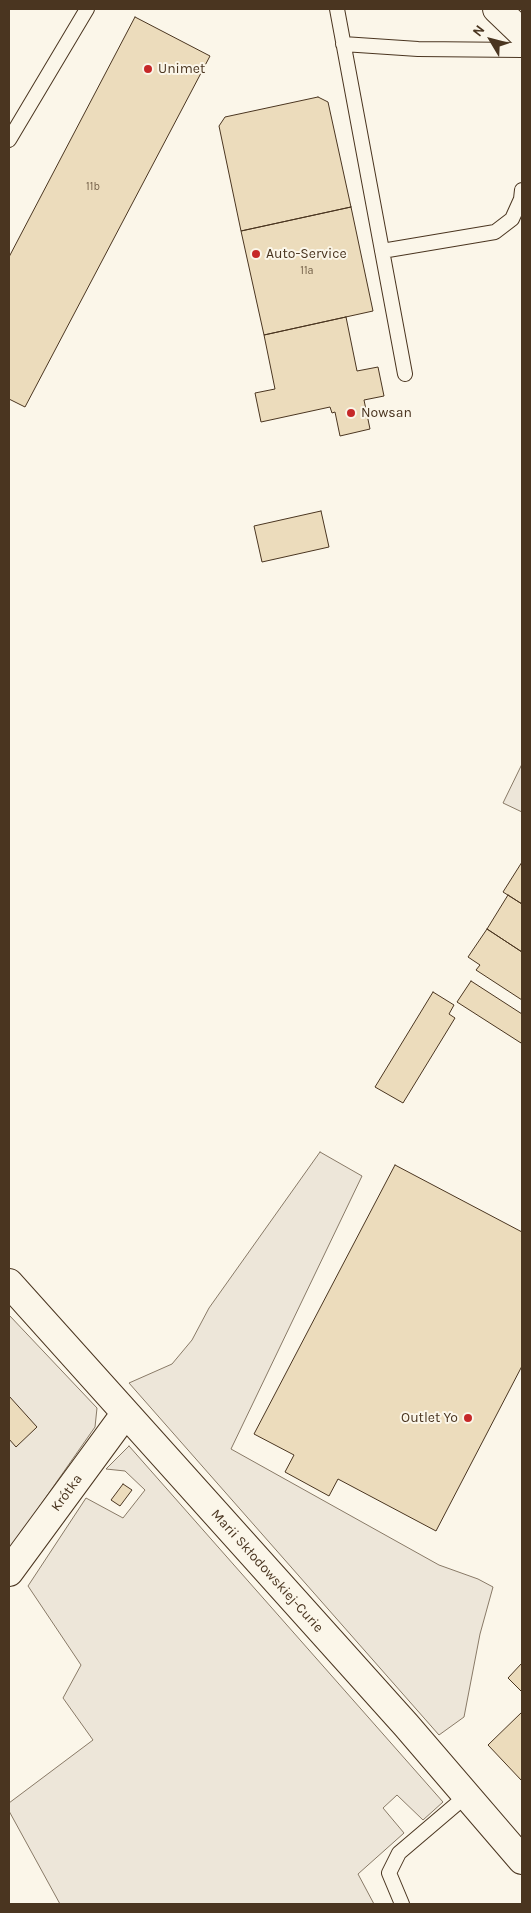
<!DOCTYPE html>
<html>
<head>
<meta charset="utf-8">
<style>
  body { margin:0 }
  #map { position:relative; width:531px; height:1913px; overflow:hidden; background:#fbf6e9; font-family:Karla,sans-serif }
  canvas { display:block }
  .frame { position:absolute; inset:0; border:10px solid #4a3520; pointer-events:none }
  .north { position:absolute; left:466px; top:15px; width:50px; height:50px; -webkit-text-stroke:4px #fbf6e9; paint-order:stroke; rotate:307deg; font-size:14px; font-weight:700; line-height:20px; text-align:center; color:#4a3520 }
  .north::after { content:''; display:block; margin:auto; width:18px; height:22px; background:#4a3520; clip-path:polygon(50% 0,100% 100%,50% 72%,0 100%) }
</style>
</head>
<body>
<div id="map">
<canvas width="531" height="1913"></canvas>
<div class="frame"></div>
<div class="north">N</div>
</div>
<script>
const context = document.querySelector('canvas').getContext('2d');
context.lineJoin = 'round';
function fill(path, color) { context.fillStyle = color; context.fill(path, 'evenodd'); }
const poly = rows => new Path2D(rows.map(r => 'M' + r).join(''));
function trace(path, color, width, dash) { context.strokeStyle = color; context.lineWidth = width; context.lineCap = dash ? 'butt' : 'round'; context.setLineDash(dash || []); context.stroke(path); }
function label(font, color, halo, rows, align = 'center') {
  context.font = font + ' Karla,sans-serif'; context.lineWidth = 4; context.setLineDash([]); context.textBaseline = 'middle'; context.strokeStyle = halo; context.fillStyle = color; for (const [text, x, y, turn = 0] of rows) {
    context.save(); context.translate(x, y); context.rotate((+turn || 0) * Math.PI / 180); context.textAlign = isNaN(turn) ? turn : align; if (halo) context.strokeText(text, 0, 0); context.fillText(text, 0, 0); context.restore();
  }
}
const green = poly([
  [522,764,522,812,503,803,522,764],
  [320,1152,362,1176,231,1449,439,1565,478,1579,493,1587,480,1634,464,1717,439,1735,129,1383,172,1364,192,1340,209,1308,320,1152],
  [9,1315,97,1408,95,1427,9,1550,9,1315],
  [129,1446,443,1802,423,1820,397,1795,383,1808,404,1833,358,1874,374,1904,60,1904,9,1811,9,1803,93,1740,63,1698,81,1665,28,1586,86,1498,123,1518,145,1490,125,1471,106,1469,129,1446]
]);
const building = poly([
  [135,17,210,56,25,407,9,399,9,257,135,17],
  [318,97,328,102,351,207,241,231,219,126,225,117,318,97],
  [351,207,373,311,264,335,241,231,351,207],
  [346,317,357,371,378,367,384,396,364,400,370,429,340,436,335,412,332,413,330,407,261,422,255,393,275,389,264,335,346,317],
  [321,511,329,547,262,562,254,526,321,511],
  [522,862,522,904,503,892,522,862],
  [508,895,522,904,522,952,487,929,508,895],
  [487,929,522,952,522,1000,476,970,480,965,468,957,487,929],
  [471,981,522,1014,522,1040,521,1043,457,1002,471,981],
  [433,992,454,1005,449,1014,455,1018,403,1103,375,1087,433,992],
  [395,1165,522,1232,522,1366,436,1531,338,1479,329,1496,285,1472,294,1455,254,1434,395,1165],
  [9,1396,37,1427,16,1447,9,1439,9,1396],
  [123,1484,132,1490,120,1506,111,1500,123,1484],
  [522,1663,522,1692,508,1678,522,1663],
  [522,1712,522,1781,488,1745,522,1712]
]);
const service = poly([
  [337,9,405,374],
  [343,44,418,49,522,50],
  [9,140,87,9],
  [382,251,495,232,512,219,521,199,522,190],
  [402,1904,389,1873,399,1853,466,1796]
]);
const minor = poly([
  [497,9,522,33],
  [9,1283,406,1725,522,1860],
  [9,1572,125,1414]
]);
const markers = [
  [148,69,5,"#c62828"],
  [256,254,5,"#c62828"],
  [351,413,5,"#c62828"],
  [468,1418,5,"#c62828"]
];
const numberNames = [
  ["11b",93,187],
  ["11a",307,271]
];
const poiNames = [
  ["Unimet",158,69],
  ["Auto-Service",266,254],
  ["Nowsan",361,413],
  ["Outlet Yo",458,1418,"right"]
];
const streetNames = [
  ["Krótka",67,1493,-54],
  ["Marii Skłodowskiej-Curie",267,1571,48]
];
fill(green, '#ede6d9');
trace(green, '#887966', 1);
fill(building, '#ecdcbc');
trace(building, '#4a3520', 1);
trace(service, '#4a3520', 16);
trace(minor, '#4a3520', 30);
trace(service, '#fbf6e9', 14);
trace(minor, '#fbf6e9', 28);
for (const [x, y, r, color] of markers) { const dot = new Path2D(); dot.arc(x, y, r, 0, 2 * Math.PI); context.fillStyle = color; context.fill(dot); trace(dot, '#fbf6e9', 2); }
label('11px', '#725f47', null, numberNames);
label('14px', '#4a3520', '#fbf6e9', poiNames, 'left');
label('14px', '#4a3520', '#fbf6e9', streetNames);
</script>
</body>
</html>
